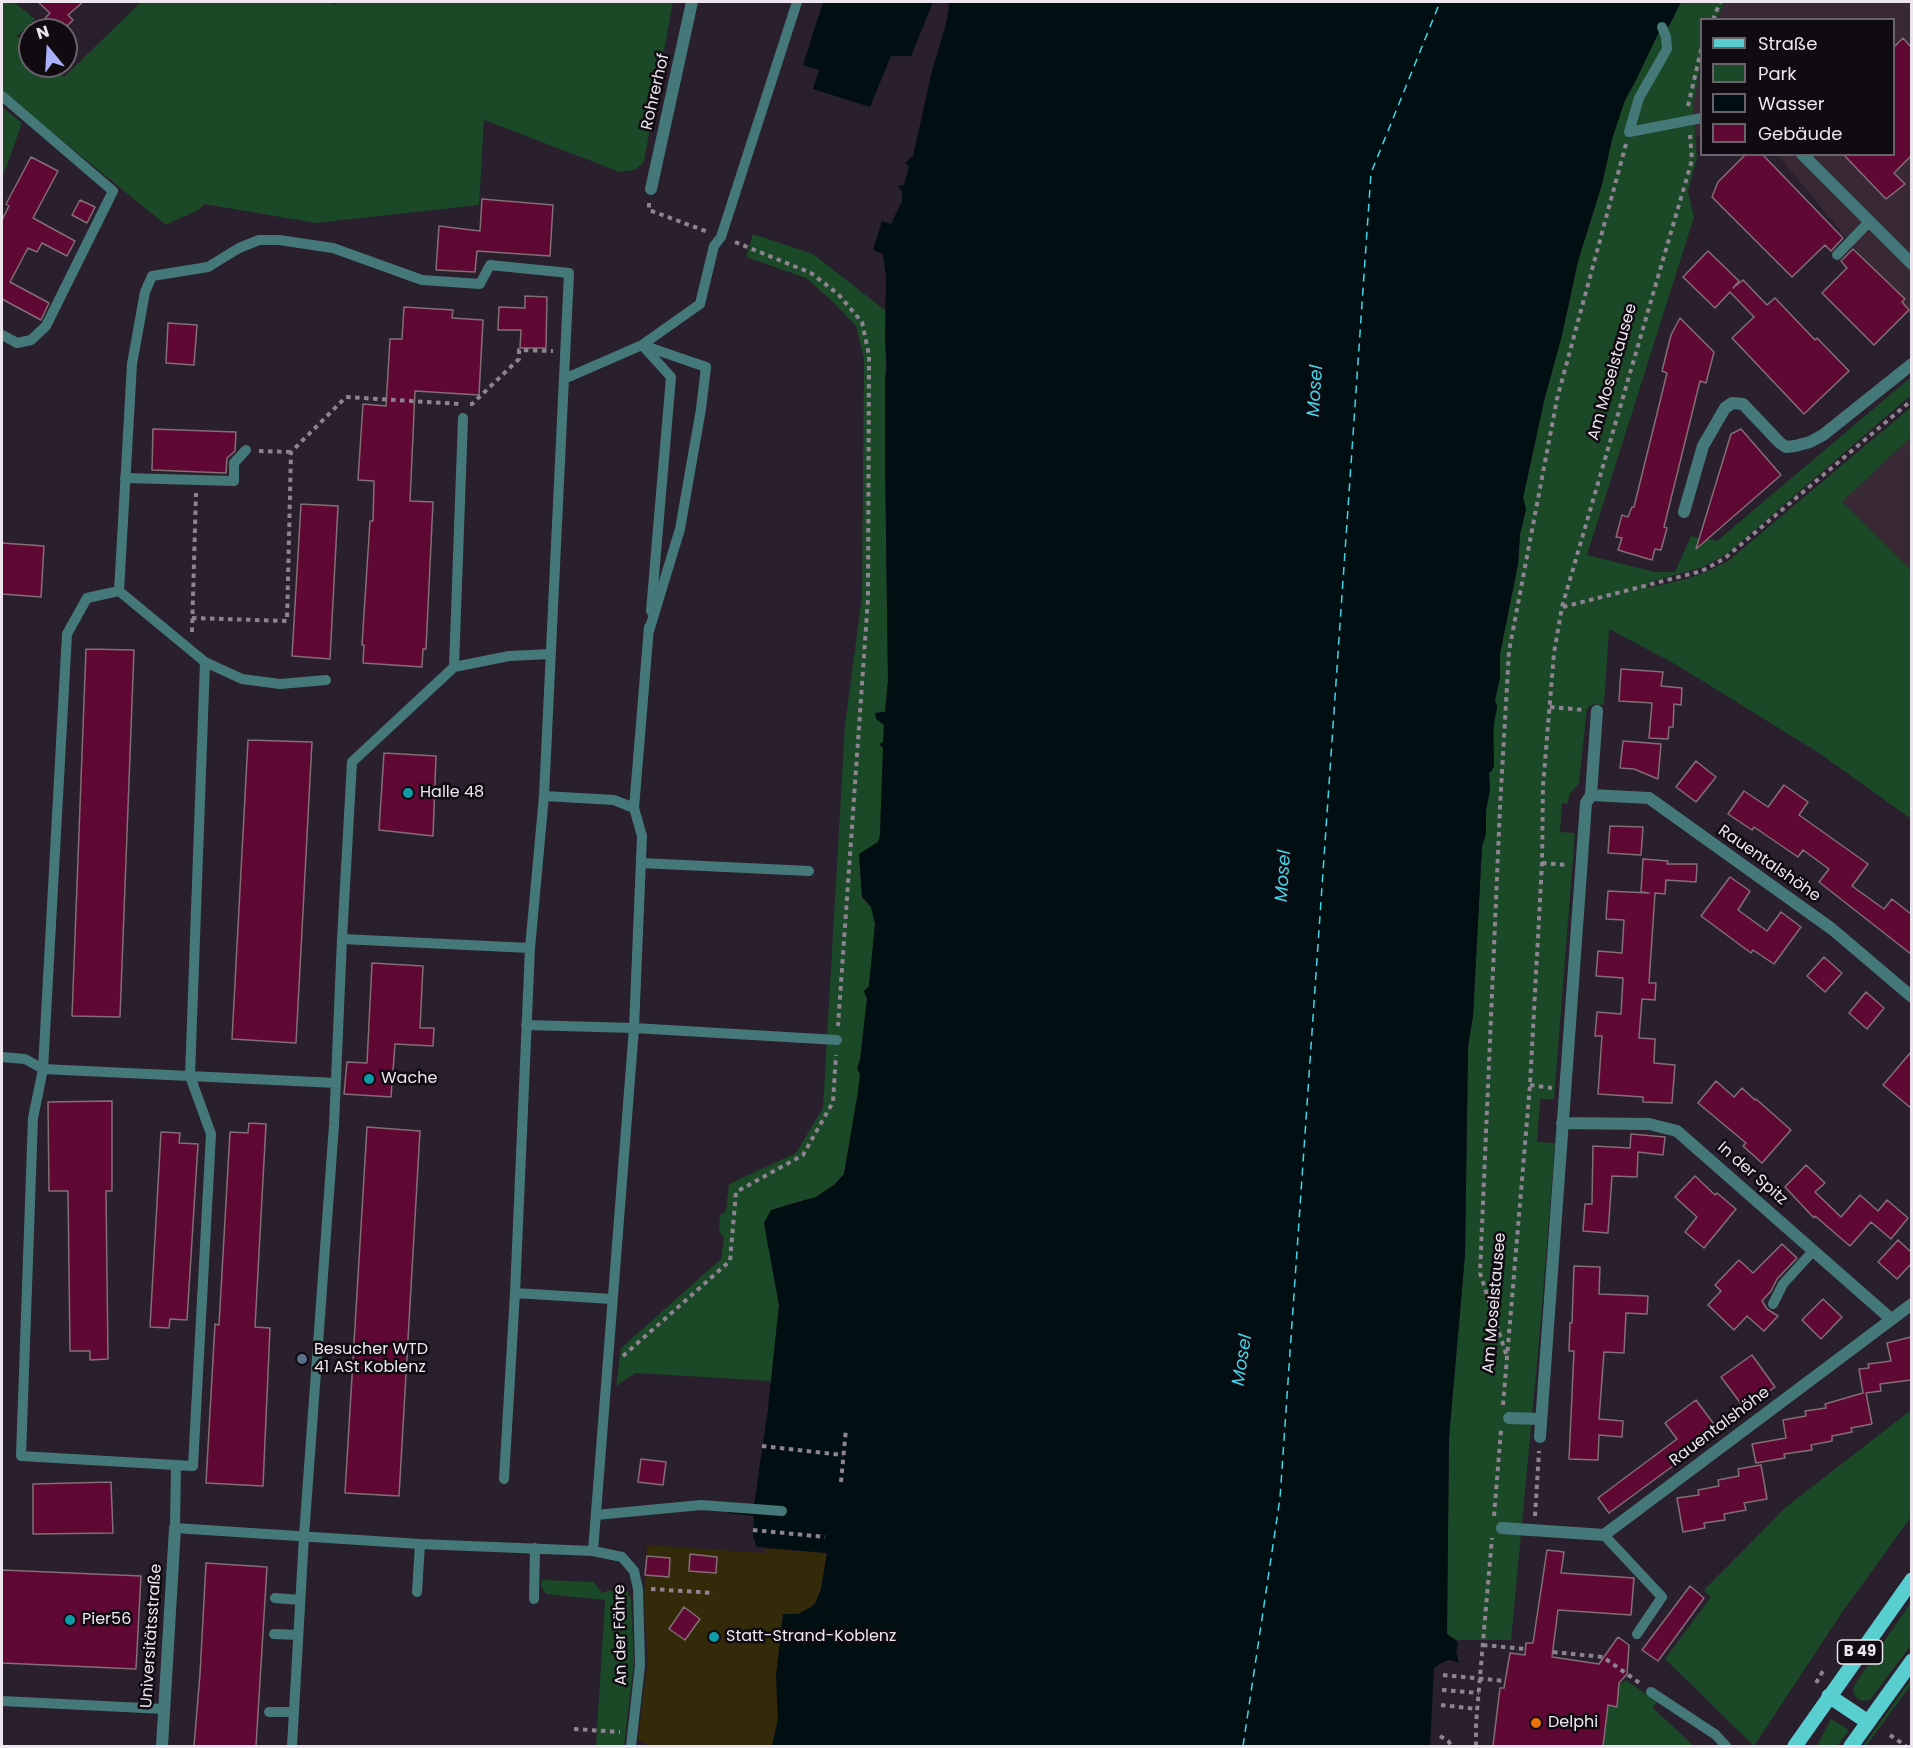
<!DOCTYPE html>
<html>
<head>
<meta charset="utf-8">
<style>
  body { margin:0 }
  #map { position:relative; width:1913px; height:1748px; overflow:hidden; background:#291f2d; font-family:Poppins,sans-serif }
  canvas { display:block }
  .frame { position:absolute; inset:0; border:3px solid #ede6ef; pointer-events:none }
  .legend { position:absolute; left:1700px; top:18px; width:195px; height:138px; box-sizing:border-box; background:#0f0b11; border:2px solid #68636a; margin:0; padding:8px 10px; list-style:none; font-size:18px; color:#ede6ef }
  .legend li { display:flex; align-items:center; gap:12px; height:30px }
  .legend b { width:30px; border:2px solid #68636a }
  .north { position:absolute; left:18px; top:18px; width:60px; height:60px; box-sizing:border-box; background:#0f0b11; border:2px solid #68636a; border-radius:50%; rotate:342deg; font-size:16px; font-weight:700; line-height:24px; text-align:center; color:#ede6ef }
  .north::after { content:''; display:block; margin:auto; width:21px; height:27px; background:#aab0fb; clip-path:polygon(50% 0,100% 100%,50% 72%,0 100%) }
</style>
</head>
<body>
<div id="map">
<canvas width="1913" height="1748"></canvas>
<div class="frame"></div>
<ul class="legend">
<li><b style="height:8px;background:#59ced0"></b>Straße</li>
<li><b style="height:16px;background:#1b4827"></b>Park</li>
<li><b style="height:16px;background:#010f12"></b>Wasser</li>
<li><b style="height:16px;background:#600834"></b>Gebäude</li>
</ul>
<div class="north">N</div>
</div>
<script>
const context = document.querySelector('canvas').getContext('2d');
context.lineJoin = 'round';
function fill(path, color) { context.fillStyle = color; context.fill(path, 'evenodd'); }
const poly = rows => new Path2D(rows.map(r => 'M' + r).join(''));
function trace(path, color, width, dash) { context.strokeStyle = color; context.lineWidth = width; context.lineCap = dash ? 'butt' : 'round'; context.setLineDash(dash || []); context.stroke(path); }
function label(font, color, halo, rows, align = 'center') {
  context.font = font + ' Poppins,sans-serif'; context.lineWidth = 5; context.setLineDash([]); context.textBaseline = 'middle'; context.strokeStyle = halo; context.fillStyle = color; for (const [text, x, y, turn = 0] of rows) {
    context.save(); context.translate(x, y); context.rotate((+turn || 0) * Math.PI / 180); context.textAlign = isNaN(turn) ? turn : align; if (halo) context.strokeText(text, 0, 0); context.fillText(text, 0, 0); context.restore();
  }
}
const commercial = poly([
  [1725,2,1911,2,1911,316,1778,155,1894,154,1894,20,1717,20],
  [1701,63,1701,136,1696,137,1693,106],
  [1911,437,1911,570,1842,502]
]);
const green = poly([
  [2,2,14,2,35,19,17,36,30,46,30,66,54,66,64,77,141,2,330,2,334,5,337,2,673,2,644,161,640,166,634,170,620,172,484,120,479,205,316,223,204,204,200,209,166,225,2,92],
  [1681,2,1725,2,1717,19,1702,20,1701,63,1693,106,1697,158,1688,191,1694,217,1587,555,1655,572,1675,572,1691,536,1717,541,1911,377,1911,395,1728,553,1703,567,1650,582,1647,588,1686,579,1706,572,1728,561,1911,407,1911,437,1842,502,1911,570,1911,819,1819,753,1675,664,1609,629,1604,705,1594,704,1587,708,1579,783,1569,795,1568,804,1562,803,1560,832,1575,833,1554,1099,1540,1099,1537,1142,1555,1143,1540,1331,1511,1640,1456,1640,1447,1634,1447,1626,1449,1437,1465,1255,1468,1047,1473,1016,1482,846,1486,834,1486,810,1490,790,1489,771,1494,760,1494,722,1497,706,1495,700,1500,677,1500,654,1518,564,1520,534,1526,510,1523,498,1544,401,1562,335,1578,261,1602,185,1612,139,1625,100,1634,84,1660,29,1669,26],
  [2,107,22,123,2,179],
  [753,234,813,254,886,311,885,458,888,681,885,712,876,713,884,725,880,835,878,842,859,854,862,898,871,907,875,924,869,987,864,991,867,999,860,1060,857,1068,860,1074,858,1092,844,1174,834,1185,816,1197,783,1206,764,1223,779,1305,771,1381,635,1373,616,1386,621,1348,721,1259,724,1238,719,1231,720,1215,726,1211,729,1184,796,1153,823,1108,845,725,862,597,864,358,856,326,831,300,806,278,746,257],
  [1911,1410,1911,1517,1843,1611,1754,1746,1665,1659,1711,1597,1704,1590,1786,1507],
  [542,1580,594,1582,602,1593,610,1590,623,1597,626,1588,631,1599,634,1662,624,1746,596,1746,605,1600,546,1594,541,1586],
  [1911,1602,1911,1645,1870,1700,1864,1701,1858,1699,1854,1694,1853,1688,1857,1681],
  [1911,1679,1911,1685,1866,1746,1863,1746],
  [1626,1680,1657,1702,1653,1708,1694,1746,1603,1746,1608,1705,1617,1706,1619,1685],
  [1831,1719,1849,1730,1837,1746,1817,1746]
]);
const sand = poly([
  [647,1545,765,1553,766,1549,827,1553,821,1589,816,1602,811,1607,798,1614,783,1614,776,1676,778,1719,772,1746,649,1746,638,1739,648,1659,644,1602]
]);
const water = poly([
  [823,2,933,2,911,56,891,56,870,107,813,89,819,70,803,65],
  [940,2,1681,2,1669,26,1660,30,1634,84,1625,100,1612,139,1602,184,1578,261,1562,335,1544,401,1523,498,1526,509,1520,534,1518,564,1500,654,1500,677,1495,700,1497,706,1493,731,1494,766,1491,772,1489,772,1490,790,1486,810,1486,834,1482,846,1473,1016,1468,1047,1465,1255,1449,1437,1447,1634,1456,1640,1458,1644,1456,1651,1459,1663,1450,1660,1443,1662,1434,1668,1430,1746,772,1746,778,1719,776,1676,783,1614,798,1614,811,1607,816,1602,821,1589,827,1553,757,1547,753,1537,754,1516,728,1513,729,1503,754,1505,768,1409,779,1305,764,1223,771,1210,816,1197,834,1185,844,1174,858,1092,860,1074,857,1068,860,1060,867,999,864,991,869,986,875,924,871,907,862,896,859,854,878,842,880,835,883,748,879,744,883,742,884,725,876,719,875,713,885,712,888,681,885,458,885,379,887,368,885,340,886,278,883,254,873,250,882,221,891,224,902,201,902,192,898,185,904,185,909,167,905,163,913,156,932,71,947,20,949,4]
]);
const ferry = poly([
  [1243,1746,1280,1498,1371,173,1440,2]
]);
const building = poly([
  [38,2,83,2,68,15,73,20,63,30,34,30,50,13,38,2],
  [1903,38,1911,47,1911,156,1894,173,1905,184,1886,199,1843,154,1893,154,1893,48,1903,38],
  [1746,154,1762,154,1843,238,1831,251,1825,245,1792,277,1712,197,1718,182,1746,154],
  [31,157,58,171,33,218,75,241,67,256,42,243,37,252,28,248,10,282,49,303,41,320,2,299,2,220,9,206,6,204,31,157],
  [482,199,553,205,550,256,477,251,475,272,436,270,439,226,480,231,482,199],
  [80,200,95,207,87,223,72,215,80,200],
  [1853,249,1905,299,1902,302,1909,310,1874,345,1822,293,1847,268,1841,261,1853,249],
  [1708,251,1739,281,1733,288,1743,280,1767,305,1775,298,1815,340,1817,338,1849,371,1804,414,1732,338,1754,317,1730,292,1715,308,1683,277,1708,251],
  [525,296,547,297,546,348,520,348,521,330,498,330,499,307,525,308,525,296],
  [404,307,453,310,452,318,483,320,479,395,415,391,410,501,433,502,426,649,423,649,422,667,363,663,364,645,362,645,370,521,373,521,374,481,358,480,363,404,386,406,390,339,402,339,404,307],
  [1680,318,1714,352,1706,383,1700,381,1664,527,1667,528,1661,550,1655,549,1652,560,1618,550,1622,538,1616,537,1622,515,1628,517,1632,507,1634,507,1667,373,1662,371,1671,335,1680,318],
  [168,323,197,325,194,365,166,363,168,323],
  [153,429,236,432,235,451,227,458,226,473,152,470,153,429],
  [1741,429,1781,475,1696,549,1731,434,1741,429],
  [301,504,338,506,330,659,292,656,301,504],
  [2,543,44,546,41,597,2,594,2,543],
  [86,649,134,650,120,1017,72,1016,86,649],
  [1621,669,1663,672,1661,686,1682,688,1681,705,1674,704,1673,727,1669,727,1668,739,1649,738,1652,703,1619,701,1621,669],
  [248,740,312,742,296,1043,232,1039,248,740],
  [1623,741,1661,744,1658,779,1634,769,1620,768,1623,741],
  [384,753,436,756,433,836,379,830,384,753],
  [1696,761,1716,777,1696,802,1676,787,1696,761],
  [1784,785,1808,802,1799,815,1868,864,1852,886,1884,909,1892,899,1911,914,1911,954,1819,882,1829,869,1803,850,1798,857,1754,827,1752,830,1728,814,1744,791,1768,807,1784,785],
  [1610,826,1643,827,1641,855,1608,853,1610,826],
  [1643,859,1668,861,1667,864,1697,864,1696,882,1666,880,1665,894,1655,893,1649,983,1656,983,1655,1000,1642,999,1639,1038,1655,1039,1654,1063,1675,1065,1672,1103,1643,1102,1643,1097,1598,1094,1602,1036,1595,1036,1597,1012,1621,1014,1623,978,1596,976,1598,951,1622,953,1624,920,1606,919,1608,891,1649,893,1641,892,1643,859],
  [1730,877,1750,891,1738,910,1767,931,1781,912,1801,927,1774,964,1753,950,1751,953,1701,916,1730,877],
  [1824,957,1842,973,1825,992,1807,976,1824,957],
  [372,963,423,966,420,1028,434,1028,433,1046,395,1044,391,1097,344,1094,347,1062,367,1063,372,963],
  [1866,992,1884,1008,1867,1029,1849,1013,1866,992],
  [1911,1052,1911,1108,1883,1085,1911,1052],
  [1716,1081,1734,1097,1742,1088,1755,1100,1756,1099,1791,1130,1762,1163,1743,1146,1746,1143,1698,1103,1716,1081],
  [112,1101,112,1191,106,1191,108,1359,90,1360,90,1351,70,1351,68,1191,49,1191,48,1102,112,1101],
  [249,1123,266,1124,255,1327,270,1328,263,1486,206,1483,215,1324,219,1325,230,1132,248,1133,249,1123],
  [367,1127,420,1131,399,1496,345,1493,367,1127],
  [161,1132,180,1133,179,1143,198,1144,187,1320,170,1319,169,1328,150,1327,161,1132],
  [1631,1134,1665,1137,1663,1155,1638,1152,1637,1177,1612,1176,1608,1233,1583,1231,1585,1204,1592,1204,1593,1146,1630,1148,1631,1134],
  [1806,1165,1825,1183,1815,1192,1841,1217,1860,1195,1878,1211,1887,1200,1908,1218,1891,1239,1871,1222,1850,1246,1815,1216,1814,1218,1785,1187,1806,1165],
  [1695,1176,1715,1195,1717,1193,1736,1209,1704,1248,1685,1232,1697,1217,1675,1197,1695,1176],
  [1898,1240,1911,1252,1911,1264,1897,1279,1878,1262,1898,1240],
  [1782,1244,1797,1258,1777,1279,1771,1291,1762,1301,1767,1309,1778,1316,1764,1331,1747,1316,1734,1330,1708,1305,1721,1291,1715,1285,1739,1260,1753,1273,1782,1244],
  [1574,1266,1600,1267,1599,1294,1648,1296,1647,1314,1626,1313,1624,1353,1604,1352,1599,1419,1623,1421,1622,1437,1599,1435,1598,1460,1569,1459,1574,1351,1569,1351,1570,1323,1572,1323,1574,1266],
  [1823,1299,1842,1317,1821,1339,1802,1320,1823,1299],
  [1911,1337,1911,1380,1880,1384,1881,1391,1866,1393,1872,1424,1851,1428,1852,1432,1832,1436,1832,1441,1811,1445,1812,1450,1784,1454,1785,1458,1756,1463,1752,1444,1786,1438,1783,1420,1806,1416,1805,1411,1826,1408,1825,1404,1863,1393,1859,1369,1869,1368,1868,1364,1891,1361,1887,1343,1911,1337],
  [1752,1355,1775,1387,1745,1409,1721,1377,1752,1355],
  [1696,1400,1716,1427,1692,1443,1696,1449,1609,1513,1598,1498,1677,1439,1665,1423,1696,1400],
  [641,1459,666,1462,663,1485,638,1482,641,1459],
  [1761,1465,1767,1499,1744,1503,1746,1510,1724,1514,1725,1520,1704,1523,1705,1528,1683,1532,1677,1498,1699,1495,1698,1490,1719,1486,1718,1480,1739,1476,1738,1469,1761,1465],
  [111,1482,113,1533,33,1534,33,1484,111,1482],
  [1547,1550,1564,1552,1561,1573,1634,1578,1631,1615,1558,1610,1552,1657,1599,1664,1618,1637,1629,1645,1627,1674,1619,1683,1617,1707,1608,1705,1603,1746,1493,1746,1500,1688,1504,1688,1510,1653,1525,1655,1526,1643,1533,1643,1547,1550],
  [690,1554,717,1557,716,1573,689,1571,690,1554],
  [647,1556,670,1558,669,1577,645,1575,647,1556],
  [206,1563,267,1567,256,1746,194,1746,200,1674,206,1563],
  [2,1570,141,1576,136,1669,2,1663,2,1570],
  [1690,1586,1704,1598,1658,1661,1642,1650,1690,1586],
  [684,1607,700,1619,685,1640,669,1629,684,1607]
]);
const path = poly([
  [1713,20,1720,2],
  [1688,106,1702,46],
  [649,203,649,210,708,232],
  [735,242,811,273,838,294,862,322,869,355,868,599,838,1026],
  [470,404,472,404,519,359,519,350,553,351],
  [259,451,291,452],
  [1911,454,1912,455],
  [1563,607,1702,571,1725,558,1912,400],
  [192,618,287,621,291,452,346,397,460,404],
  [192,632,196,493],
  [1550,707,1584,710],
  [1542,863,1567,865],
  [1530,1085,1552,1088],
  [1506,1354,1480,1273,1500,807,1509,651,1557,399,1626,144],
  [623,1356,730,1261,736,1192,803,1155,833,1102,836,1055],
  [1503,1405,1530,1085,1542,863,1543,786,1554,653,1562,607,1692,160,1690,135],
  [762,1446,843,1455],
  [841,1482,846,1429],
  [1494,1516,1501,1430],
  [1535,1516,1539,1451],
  [753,1530,825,1537],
  [651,1589,714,1593],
  [1483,1645,1525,1649],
  [1553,1652,1603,1657,1641,1684],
  [1443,1675,1505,1681],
  [1816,1683,1823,1671],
  [1442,1690,1479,1693],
  [1441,1705,1477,1709],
  [574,1729,620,1732],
  [1890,1735,1906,1746],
  [1440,1736,1448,1741,1452,1746],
  [1476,1746,1476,1723,1492,1538]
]);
const service = poly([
  [1662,27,1666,37,1667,49,1639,98,1629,132,1702,118],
  [2,96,113,191,46,326,31,340,17,343,2,335],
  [1837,255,1869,222],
  [564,379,642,345,671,377,651,611],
  [125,478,234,481,234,463,246,450],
  [119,591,87,598,67,634,43,1069,33,1118,21,1456,193,1466,211,1134,190,1076,205,662],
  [649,631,680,529,701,409,706,367,642,345,700,304,714,246,721,237,797,2],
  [454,667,463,418],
  [326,680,280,684,242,679,205,662,119,591,132,364,145,292,152,276,208,267,239,248,259,240,279,240,333,248,422,280,480,284,490,265,569,273,544,796,530,948,515,1293,504,1479],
  [544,796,614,800,634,808,642,836,634,1028,837,1040],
  [634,808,649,627],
  [641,863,809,871],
  [342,939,530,948],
  [526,1025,634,1028,593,1551],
  [2,1057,25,1059,43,1069,336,1083],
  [515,1293,612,1299],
  [1773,1304,1783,1284,1813,1251],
  [176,1465,175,1528,420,1544,593,1551,622,1557,634,1571,638,1589,640,1665,631,1746],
  [596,1515,701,1505,782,1511],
  [1604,1535,1662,1597,1637,1634],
  [417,1592,420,1544],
  [275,1598,300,1600],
  [534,1599,535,1548],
  [274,1634,298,1635],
  [1651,1692,1716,1735,1726,1746],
  [2,1701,164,1709],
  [269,1712,294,1712],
  [292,1746,304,1536,334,1125,342,939,352,762,454,667,509,656,550,654]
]);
const minor = poly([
  [1802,154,1912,264],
  [651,189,692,2],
  [1684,512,1703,446,1725,408,1732,403,1743,404,1780,443,1786,447,1795,446,1810,442,1823,435,1912,364],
  [1591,795,1649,798,1832,929,1912,997],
  [1562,1123,1649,1124,1677,1131,1891,1319],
  [1509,1418,1541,1419],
  [1540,1437,1586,803,1591,795,1597,711],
  [1502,1528,1604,1535,1912,1304],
  [162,1746,175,1528]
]);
const primary = poly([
  [1829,1696,1868,1722],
  [1795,1746,1912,1580],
  [1851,1746,1912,1661]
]);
const markers = [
  [408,793,6,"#0f9aa8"],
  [369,1079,6,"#0f9aa8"],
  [302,1359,6,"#5c6f8a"],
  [70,1620,6,"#0f9aa8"],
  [714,1637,6,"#0f9aa8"],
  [1536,1723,6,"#e8710a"]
];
const shields = [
  [1860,1652,45]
];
const shieldNames = [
  ["B 49",1860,1652]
];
const streetNames = [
  ["Rohrerhof",656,92,-77],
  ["Am Moselstausee",1613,372,-74],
  ["Rauentalshöhe",1769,864,35],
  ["In der Spitz",1752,1174,41],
  ["Am Moselstausee",1495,1303,-85],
  ["Rauentalshöhe",1720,1427,-37],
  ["An der Fähre",621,1635,-91],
  ["Universitätsstraße",152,1636,-86]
];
const poiNames = [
  ["Halle 48",420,793],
  ["Wache",381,1079],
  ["Besucher WTD",314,1350],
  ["41 ASt Koblenz",314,1368],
  ["Pier56",82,1620],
  ["Statt-Strand-Koblenz",726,1637],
  ["Delphi",1548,1723]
];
const waterNames = [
  ["Mosel",1316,391,-86],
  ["Mosel",1284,876,-86],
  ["Mosel",1243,1360,-81]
];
fill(commercial, '#382935');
fill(green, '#1b4827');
fill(sand, '#332a09');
fill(water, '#010f12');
trace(ferry, '#42d5e8', 1.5, [8, 6]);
fill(building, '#600834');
trace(building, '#846e75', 1.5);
trace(path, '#8d8490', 4, [4.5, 4.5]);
trace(service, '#457879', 10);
trace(minor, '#457879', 12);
trace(primary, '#59ced0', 15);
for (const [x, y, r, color] of markers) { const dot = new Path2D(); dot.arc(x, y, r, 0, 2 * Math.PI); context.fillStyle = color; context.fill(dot); trace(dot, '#0f0b11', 2); }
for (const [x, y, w] of shields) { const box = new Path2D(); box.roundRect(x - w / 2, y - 12, w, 24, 4.5); context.fillStyle = '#0f0b11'; context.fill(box); trace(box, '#ede6ef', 1.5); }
label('bold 15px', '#ede6ef', null, shieldNames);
label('16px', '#ede6ef', '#0f0b11', streetNames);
label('16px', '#ede6ef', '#0f0b11', poiNames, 'left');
label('italic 18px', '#42d5e8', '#0f0b11', waterNames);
</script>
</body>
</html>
